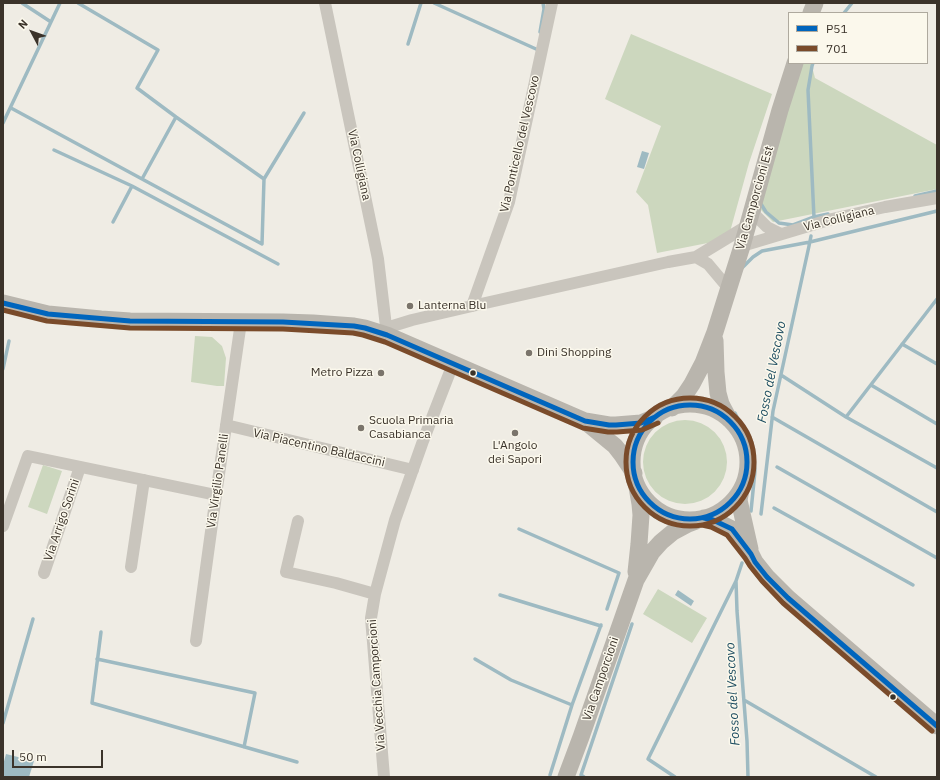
<!DOCTYPE html>
<html>
<head>
<meta charset="utf-8">
<style>
  body { margin:0 }
  #map { position:relative; width:940px; height:780px; overflow:hidden; background:#efece4; font-family:"IBM Plex Sans",sans-serif }
  canvas { display:block }
  .frame { position:absolute; inset:0; border:4px solid #3b332a; pointer-events:none }
  .legend { position:absolute; left:788px; top:12px; width:140px; height:52px; box-sizing:border-box; background:#fbf8ec; border:1px solid #aea99e; margin:0; padding:5px 7px; list-style:none; font-size:12px; color:#3b332a }
  .legend li { display:flex; align-items:center; gap:8px; height:20px }
  .legend b { width:20px; border:1px solid #aea99e }
  .north { position:absolute; left:12px; top:12px; width:40px; height:40px; -webkit-text-stroke:3px #fbf8ec; paint-order:stroke; rotate:311deg; font-size:11px; font-weight:700; line-height:16px; text-align:center; color:#3b332a }
  .north::after { content:''; display:block; margin:auto; width:14px; height:18px; background:#3b332a; clip-path:polygon(50% 0,100% 100%,50% 72%,0 100%) }
  .scale { position:absolute; left:12px; top:750px; width:91px; height:18px; box-sizing:border-box; border:2px solid #3b332a; border-top:0; padding-left:5px; font-size:12px; line-height:14px; white-space:nowrap; color:#3b332a; -webkit-text-stroke:3px #fbf8ec; paint-order:stroke }
</style>
</head>
<body>
<div id="map">
<canvas width="940" height="780"></canvas>
<div class="frame"></div>
<ul class="legend">
<li><b style="height:5px;background:#0065bd"></b>P51</li>
<li><b style="height:5px;background:#7a4b2a"></b>701</li>
</ul>
<div class="north">N</div>
<div class="scale">50 m</div>
</div>
<script>
const context = document.querySelector('canvas').getContext('2d');
context.lineJoin = 'round';
function fill(path, color) { context.fillStyle = color; context.fill(path, 'evenodd'); }
const poly = rows => new Path2D(rows.map(r => 'M' + r).join(''));
function trace(path, color, width, dash) { context.strokeStyle = color; context.lineWidth = width; context.lineCap = dash ? 'butt' : 'round'; context.setLineDash(dash || []); context.stroke(path); }
function label(font, color, halo, rows, align = 'center') {
  context.font = font + ' "IBM Plex Sans",sans-serif'; context.lineWidth = 3; context.setLineDash([]); context.textBaseline = 'middle'; context.strokeStyle = halo; context.fillStyle = color; for (const [text, x, y, turn = 0] of rows) {
    context.save(); context.translate(x, y); context.rotate((+turn || 0) * Math.PI / 180); context.textAlign = isNaN(turn) ? turn : align; if (halo) context.strokeText(text, 0, 0); context.fillText(text, 0, 0); context.restore();
  }
}
const green = poly([
  [631,34,772,94,749,163,728,239,657,253,648,205,636,192,661,126,605,99],
  [802,63,811,63,815,78,937,145,937,189,773,222,757,206],
  [195,336,212,337,222,346,226,358,224,386,217,386,191,382],
  '643 462a42 42 0 1 1 84 0a42 42 0 1 1-84 0Z',
  [43,465,62,471,47,514,28,507],
  [658,589,707,618,692,643,643,614]
]);
const water = poly([
  [642,151,649,153,644,169,637,167],
  [678,590,694,601,691,606,675,595],
  [6,754,34,761,29,777,3,777,3,765]
]);
const stream = poly([
  [22,3,51,22],
  [78,3,158,50,137,88,176,117,264,179],
  [434,3,536,49],
  [844,13,852,3],
  [540,32,544,9,543,3],
  [408,44,421,3],
  [813,63,812,66,808,90,814,218],
  [11,108,262,244,264,179,304,113],
  [3,123,60,3],
  [54,150,132,186,278,264],
  [142,179,176,117],
  [915,196,937,191],
  [761,204,766,212,779,223,793,225,814,217,828,214],
  [113,222,132,186],
  [742,268,753,257,762,251,810,242,937,211],
  [902,344,937,364],
  [3,369,9,341],
  [781,375,846,417,937,468],
  [871,385,937,424],
  [735,413,753,449,755,471,751,511],
  [772,417,937,512],
  [846,417,937,299],
  [777,467,937,558],
  [774,508,913,585],
  [761,514,773,411,809,246,811,236],
  [519,529,619,573,607,609],
  [742,563,736,581,737,611,747,741,748,777],
  [500,595,601,626],
  [101,632,92,703,297,762],
  [97,659,255,693,244,747],
  [475,659,511,680,572,705],
  [744,700,876,777],
  [3,723,33,619],
  [550,775,572,705,601,625],
  [584,777,581,775,632,624],
  [675,777,648,759,736,581]
]);
const minor = poly([
  [325,3,378,259,387,335],
  [755,203,755,215,767,227,781,234],
  [742,246,832,219,885,207,937,198],
  [696,257,708,264,729,289],
  [472,306,509,202,552,3],
  [386,328,412,320,472,306,668,262,696,257,747,226],
  [226,425,413,470],
  [298,521,286,572,336,583,375,594],
  [3,526,28,456,216,495],
  [131,567,144,480],
  [44,573,80,467],
  [196,641,216,495,241,322],
  [384,777,371,618,375,594,395,520,423,441,453,364]
]);
const secondary = poly([
  [811,13,815,3],
  [3,303,48,314,101,319,130,321,283,322,313,323,354,326,365,328,387,335,585,421,609,425,616,425,641,423,655,417],
  [715,340,716,372,718,393,721,404,729,419],
  '632 462a58 58 0 1 1 116 0a58 58 0 1 1-116 0Z',
  [672,408,684,396,692,384,703,363,715,332,742,246,780,110,795,63],
  [587,423,615,446,622,455,634,473],
  [741,490,739,500,750,549],
  [704,518,713,520,720,523,732,529,751,554,755,562,767,577,788,598,937,726],
  [636,572,639,544,641,515,640,504,637,487],
  [566,777,581,737,636,580,652,552,661,542,673,532,688,524,696,521]
]);
const bus1 = poly([
  [3,303,48,314,130,321,283,322,354,326,365,328,387,335,585,421,609,425,616,425,641,423,655,417],
  '633 462a57 57 0 1 1 114 0a57 57 0 1 1-114 0Z',
  [704,518,713,520,732,529,751,554,755,562,767,577,788,598,937,726]
]);
const bus2 = poly([
  [3,310,47,321,130,328,283,329,353,333,363,335,385,342,583,428,608,432,617,432,642,430,658,423],
  '626 462a64 64 0 1 1 128 0a64 64 0 1 1-128 0Z',
  [702,525,711,527,727,535,745,558,750,566,762,581,783,603,932,731]
]);
const markers = [
  [410,306,4,"#7a746b"],
  [529,353,4,"#7a746b"],
  [381,373,4,"#7a746b"],
  [473,373,3.5,"#3b332a"],
  [361,428,4,"#7a746b"],
  [515,433,4,"#7a746b"],
  [893,697,3.5,"#3b332a"]
];
const streetNames = [
  ["Via Ponticello del Vescovo",520,144,-77],
  ["Via Colligiana",359,165,78],
  ["Via Camporcioni Est",755,198,-74],
  ["Via Colligiana",839,219,-14],
  ["Via Piacentino Baldaccini",319,448,13],
  ["Via Virgilio Panelli",218,481,-82],
  ["Via Arrigo Sorini",62,520,-71],
  ["Via Camporcioni",601,679,-71],
  ["Via Vecchia Camporcioni",377,685,-94]
];
const poiNames = [
  ["Lanterna Blu",418,306],
  ["Dini Shopping",537,353],
  ["Metro Pizza",373,373,"right"],
  ["Scuola Primaria",369,421],
  ["Casabianca",369,435],
  ["L'Angolo",515,446,"center"],
  ["dei Sapori",515,460,"center"]
];
const waterNames = [
  ["Fosso del Vescovo",772,372,-79],
  ["Fosso del Vescovo",733,694,-93]
];
fill(green, '#ccd7be');
fill(water, '#9ebac2');
trace(stream, '#9ebac2', 3.5);
trace(minor, '#c9c5bd', 12);
trace(secondary, '#b9b5ad', 17);
trace(bus1, '#0065bd', 5);
trace(bus2, '#7a4b2a', 5);
for (const [x, y, r, color] of markers) { const dot = new Path2D(); dot.arc(x, y, r, 0, 2 * Math.PI); context.fillStyle = color; context.fill(dot); trace(dot, '#fbf8ec', 1.5); }
label('12px', '#3b332a', '#fbf8ec', streetNames);
label('12px', '#3b332a', '#fbf8ec', poiNames, 'left');
label('italic 13px', '#1c4c60', '#fbf8ec', waterNames);
</script>
</body>
</html>
